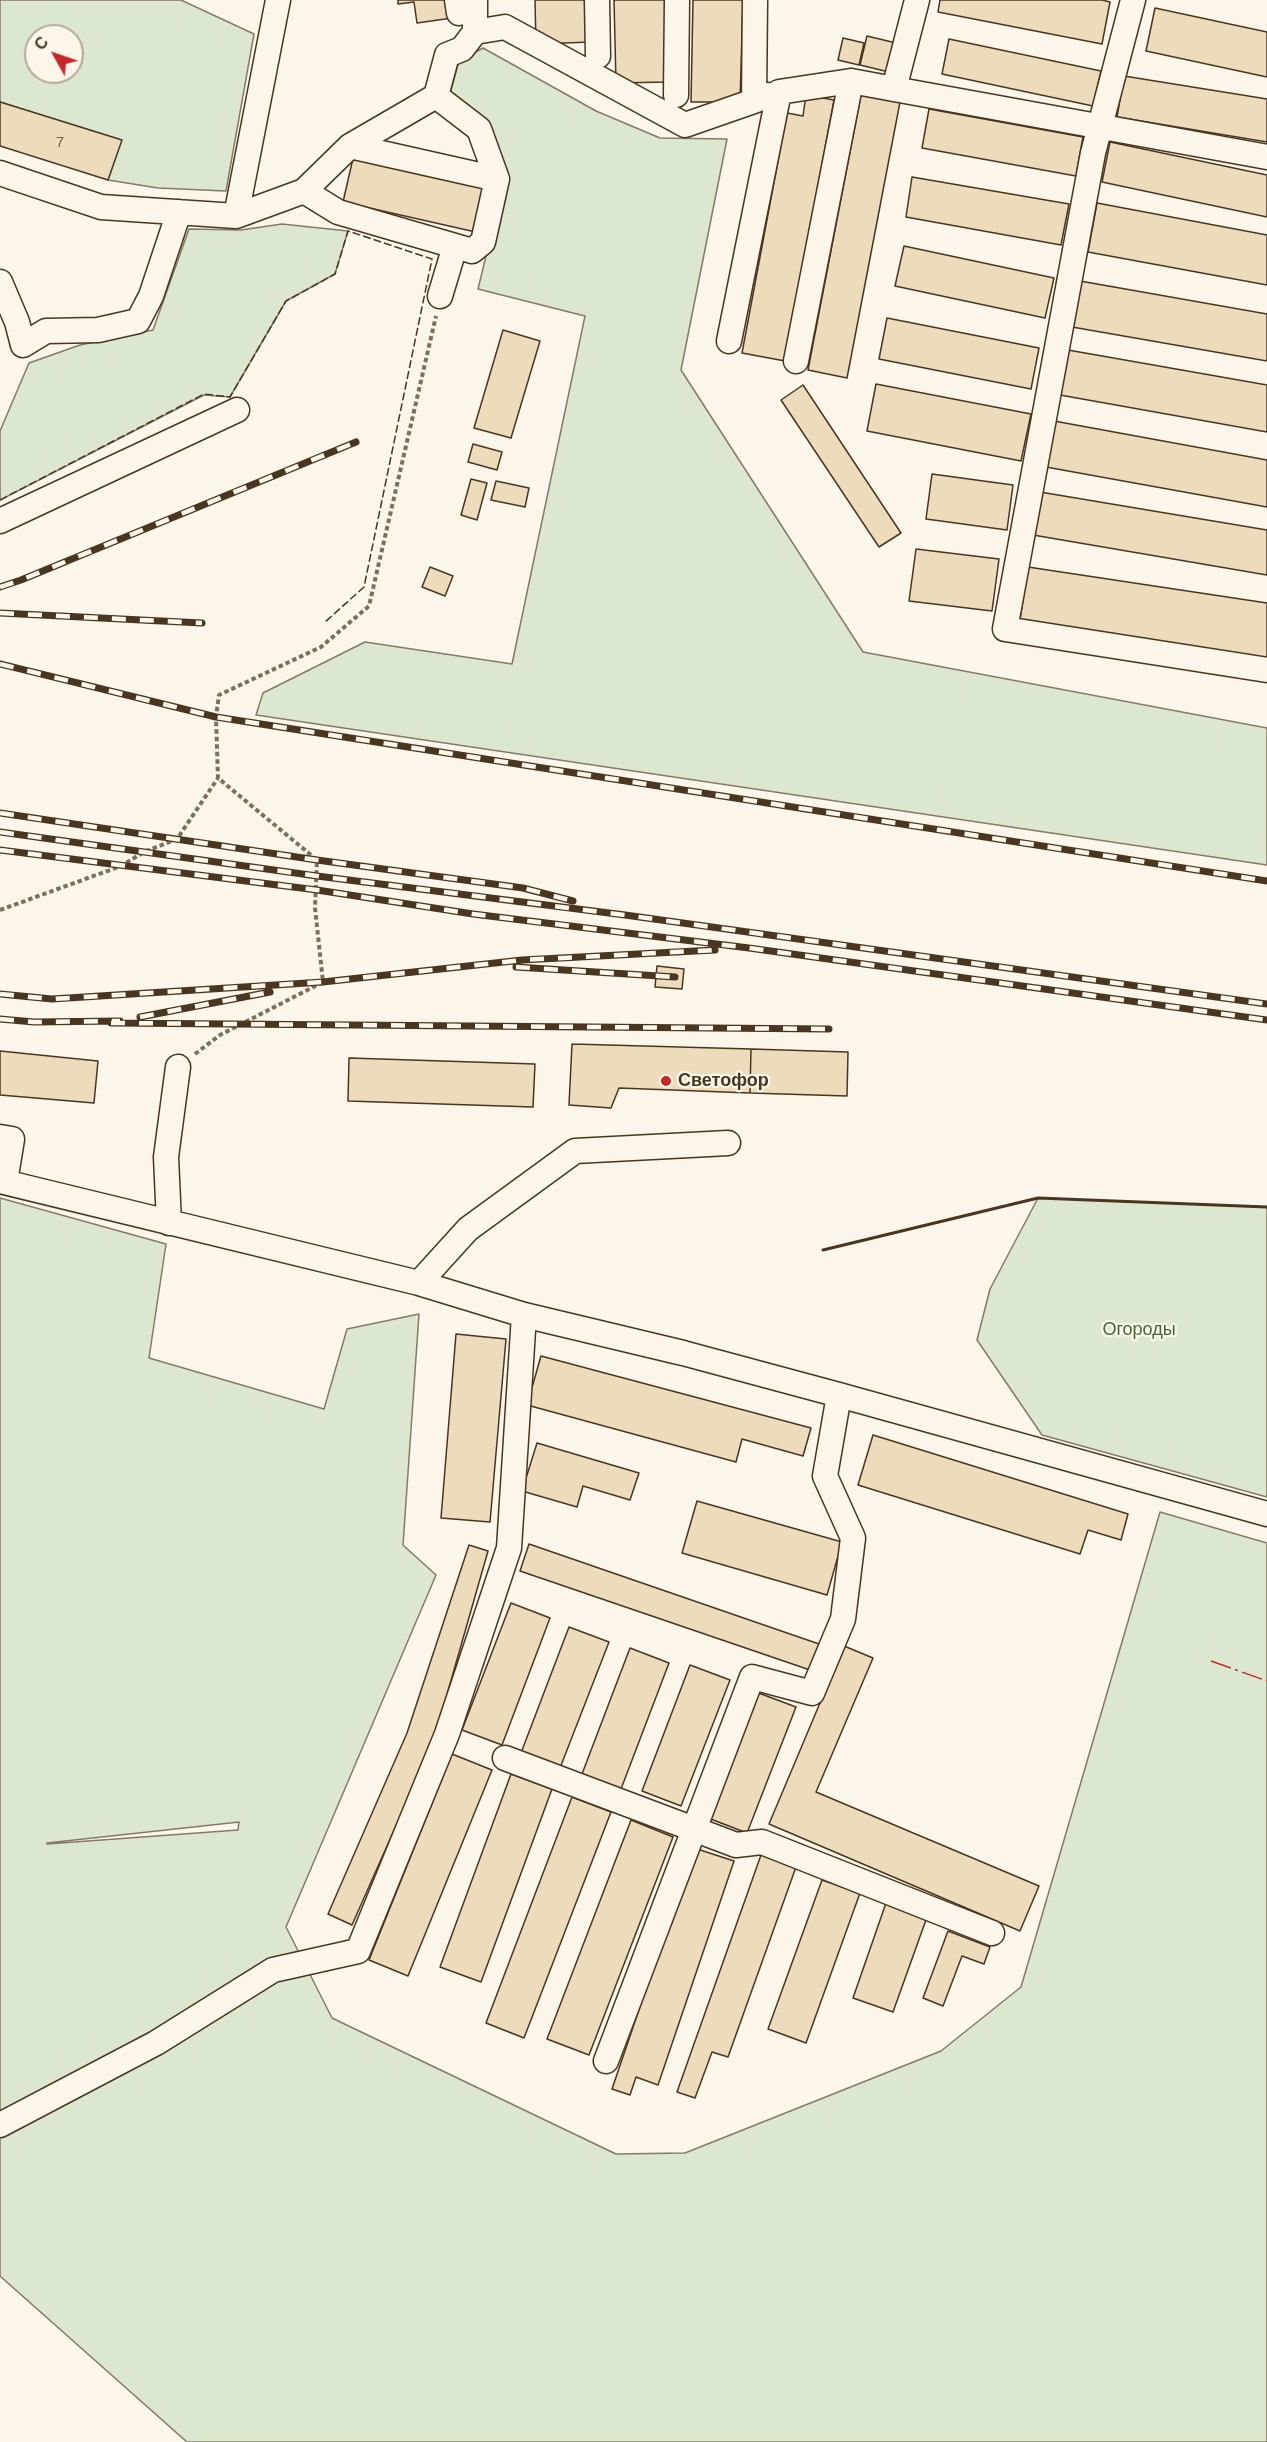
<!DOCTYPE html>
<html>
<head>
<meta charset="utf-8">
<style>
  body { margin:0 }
  #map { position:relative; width:1267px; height:2442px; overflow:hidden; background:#fbf6e9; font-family:Arial,sans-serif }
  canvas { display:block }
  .north { position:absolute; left:24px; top:24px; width:60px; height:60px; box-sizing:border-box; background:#fbf6e9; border:2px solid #b4a999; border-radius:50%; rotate:310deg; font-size:16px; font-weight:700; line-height:24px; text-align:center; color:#4a3520 }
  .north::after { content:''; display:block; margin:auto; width:21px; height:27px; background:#c62828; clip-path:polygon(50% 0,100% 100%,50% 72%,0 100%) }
</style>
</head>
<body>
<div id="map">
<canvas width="1267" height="2442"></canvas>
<div class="north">С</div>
</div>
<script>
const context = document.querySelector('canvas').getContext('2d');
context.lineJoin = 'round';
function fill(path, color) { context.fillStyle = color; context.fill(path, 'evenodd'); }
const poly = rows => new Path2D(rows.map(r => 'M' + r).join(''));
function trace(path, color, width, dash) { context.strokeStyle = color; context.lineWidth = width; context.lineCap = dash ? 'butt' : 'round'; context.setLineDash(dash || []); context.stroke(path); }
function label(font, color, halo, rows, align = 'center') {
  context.font = font + ' Arial,sans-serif'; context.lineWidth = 4.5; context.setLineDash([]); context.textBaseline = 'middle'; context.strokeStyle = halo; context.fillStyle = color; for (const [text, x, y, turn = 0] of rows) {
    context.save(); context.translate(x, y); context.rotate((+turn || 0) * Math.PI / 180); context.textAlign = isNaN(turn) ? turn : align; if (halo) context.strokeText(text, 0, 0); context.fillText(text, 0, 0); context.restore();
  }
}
const green = poly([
  [0,0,181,0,254,34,226,191,158,188,108,180,121,140,0,102,0,0],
  [36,36,72,36,72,72,36,72,36,36],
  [483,48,596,111,660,138,727,139,681,370,863,652,1267,728,1267,865,256,715,263,693,365,642,512,664,585,316,478,289,501,194,450,94,459,61,483,48],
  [282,224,348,231,335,274,286,301,230,397,204,395,0,500,0,431,29,363,80,345,153,330,189,229,241,230,282,224],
  [0,1198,166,1244,149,1358,324,1409,347,1329,419,1314,403,1545,436,1575,286,1927,332,2018,616,2154,685,2153,941,2051,1021,1987,1160,1512,1267,1543,1267,2442,187,2442,0,2276,0,1198],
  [239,1822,238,1830,47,1844,47,1843,239,1822],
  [1038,1198,1267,1207,1267,1497,1042,1435,977,1340,990,1289,1038,1198]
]);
const building = poly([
  [398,0,450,0,452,18,417,23,414,2,398,4,398,0],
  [535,0,589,0,591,42,536,44,535,0],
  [614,0,666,0,668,82,616,83,614,0],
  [693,0,743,0,740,102,691,102,693,0],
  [940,0,1102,0,1110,2,1102,44,938,12,940,0],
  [1155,8,1267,32,1267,77,1146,51,1155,8],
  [867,36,896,43,889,72,860,65,867,36],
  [843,38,864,43,859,65,838,60,843,38],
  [949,39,1101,71,1093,106,942,74,949,39],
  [1124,76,1267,99,1267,142,1117,117,1124,76],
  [806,95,834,100,785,361,742,353,787,113,803,116,806,95],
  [861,95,900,102,847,378,808,370,861,95],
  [0,102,122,140,108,180,0,146,0,102],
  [929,109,1083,137,1076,176,922,148,929,109],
  [1110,142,1267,175,1267,217,1102,182,1110,142],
  [354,154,491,186,480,233,343,202,354,154],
  [912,177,1069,204,1061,245,906,217,912,177],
  [1097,203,1267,235,1267,285,1088,252,1097,203],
  [904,246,1054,278,1045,318,895,286,904,246],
  [1080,281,1267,314,1267,361,1072,327,1080,281],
  [887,318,1039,348,1031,389,879,359,887,318],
  [503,330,540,341,511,438,474,428,503,330],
  [1068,350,1267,385,1267,432,1060,395,1068,350],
  [876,384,1031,414,1021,461,867,431,876,384],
  [803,385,901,533,879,547,781,400,803,385],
  [1054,421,1267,460,1267,507,1046,467,1054,421],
  [473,444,502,452,497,470,468,462,473,444],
  [932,474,1013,485,1007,530,926,519,932,474],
  [471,479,487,483,477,520,461,515,471,479],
  [496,481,529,488,525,507,491,500,496,481],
  [1040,492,1267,530,1267,575,1033,535,1040,492],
  [916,549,999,559,992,611,909,601,916,549],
  [430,567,453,576,445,596,422,587,430,567],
  [1028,567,1267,603,1267,658,1020,620,1028,567],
  [657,966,684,969,682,989,655,987,657,966],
  [572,1044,751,1049,750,1093,619,1088,611,1108,569,1105,572,1044],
  [751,1049,848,1052,847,1096,750,1093,751,1049],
  [0,1051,98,1061,94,1103,0,1095,0,1051],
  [349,1058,535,1064,533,1107,348,1101,349,1058],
  [456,1334,506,1339,490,1522,441,1518,456,1334],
  [541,1356,811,1428,803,1456,742,1439,736,1462,527,1405,541,1356],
  [873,1435,1128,1514,1121,1540,1088,1530,1080,1554,858,1485,873,1435],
  [537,1443,639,1473,630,1500,583,1486,577,1507,522,1491,537,1443],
  [697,1501,842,1542,827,1595,682,1553,697,1501],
  [529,1544,819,1644,810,1670,520,1571,529,1544],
  [469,1545,488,1551,434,1740,352,1925,328,1914,407,1733,469,1545],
  [511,1603,550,1618,502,1745,462,1730,511,1603],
  [569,1627,609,1642,560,1768,521,1753,569,1627],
  [844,1646,873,1658,816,1792,1039,1886,1020,1931,769,1824,844,1646],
  [630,1648,669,1663,621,1789,582,1774,630,1648],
  [690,1665,730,1680,681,1806,642,1791,690,1665],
  [756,1692,796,1707,747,1833,708,1818,756,1692],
  [452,1754,492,1770,408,1976,369,1960,452,1754],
  [511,1774,552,1789,481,1982,440,1967,511,1774],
  [572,1797,611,1812,524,2038,486,2023,572,1797],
  [631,1820,673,1837,589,2055,547,2039,631,1820],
  [694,1848,734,1861,658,2085,636,2077,630,2095,612,2089,694,1848],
  [761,1855,796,1867,728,2057,712,2052,695,2098,677,2092,761,1855],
  [822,1880,860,1893,806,2043,768,2029,822,1880],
  [886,1903,927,1917,893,2012,853,1998,886,1903],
  [948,1931,990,1947,984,1964,962,1956,943,2006,923,1998,948,1931]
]);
const path = poly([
  [0,910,121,866,144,852,177,839,218,778],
  [195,1054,220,1035,323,982,315,908,317,860,218,778,216,717,219,695,321,647,369,606,436,316]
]);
const minor = poly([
  [457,0,459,13],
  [597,0,598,56],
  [755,0,754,101,768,95],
  [1133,0,1093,153,1005,629,1267,670],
  [475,32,475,0],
  [894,89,1267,157],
  [676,95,677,0],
  [436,96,479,129,497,179,483,242,472,251,455,246],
  [350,146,436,96,447,55,462,49,475,32,505,27,685,125,754,101],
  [0,173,101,207,236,216,304,191],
  [236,216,278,0],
  [0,282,17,322,23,345,46,331,98,330,138,321,151,296,179,212],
  [440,296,455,246,338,212,304,191,350,146,497,179],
  [729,341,779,92,851,81],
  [796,361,851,81,894,89,917,0],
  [0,521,237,410],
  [0,1137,12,1139,5,1182],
  [0,1181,419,1283,524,1315,683,1353,839,1395,1267,1514],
  [169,1223,166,1157,178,1067],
  [419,1283,468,1229,575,1151,728,1143],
  [505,1758,736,1845,762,1842,992,1933],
  [606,2061,752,1677,812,1693,843,1619,853,1538,825,1476,839,1395],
  [0,2125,156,2043,273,1970,358,1951,447,1734,509,1548,524,1315]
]);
const rail = poly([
  [0,587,21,580,356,442],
  [0,613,202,623],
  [0,664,216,717,1267,881],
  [0,813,317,860,523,888,573,901],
  [0,832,317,876,625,915,1267,1004],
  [0,850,317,890,473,914,749,948,1267,1020],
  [516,967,675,977],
  [0,994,52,999,323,982,522,960,715,950],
  [140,1017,270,992],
  [0,1019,34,1022,120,1021],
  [111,1023,829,1029]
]);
const fence = poly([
  [0,500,204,394,230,397,286,301,335,274,348,231,432,259,364,587,324,623]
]);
const wall = poly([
  [823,1250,1038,1198,1267,1207]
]);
const power = poly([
  [1211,1661,1267,1681]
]);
const markers = [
  [666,1081,6,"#c62828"]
];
const numberNames = [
  ["7",60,143]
];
const poiNames = [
  ["Светофор",678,1081]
];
const parkNames = [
  ["Огороды",1139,1330]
];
fill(green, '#dce7d0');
trace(green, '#887966', 1.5);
fill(building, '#ecdcbc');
trace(building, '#4a3520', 1.5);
trace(minor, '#4a3520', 27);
trace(path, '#7f6f5c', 4, [4.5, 3]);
trace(minor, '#fbf6e9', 24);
trace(rail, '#4a3520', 7);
trace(rail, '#fbf6e9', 4.5, [14]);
trace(fence, '#4a3520', 1.5, [8, 3]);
trace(wall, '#4a3520', 3);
trace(power, '#c62828', 1.5, [21, 4.5, 3, 4.5]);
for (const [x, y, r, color] of markers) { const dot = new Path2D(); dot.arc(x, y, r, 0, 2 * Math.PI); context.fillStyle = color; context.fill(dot); trace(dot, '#fbf6e9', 2); }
label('15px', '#725f47', null, numberNames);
label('bold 18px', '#4a3520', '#fbf6e9', poiNames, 'left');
label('18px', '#436837', '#fbf6e9', parkNames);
</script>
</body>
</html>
